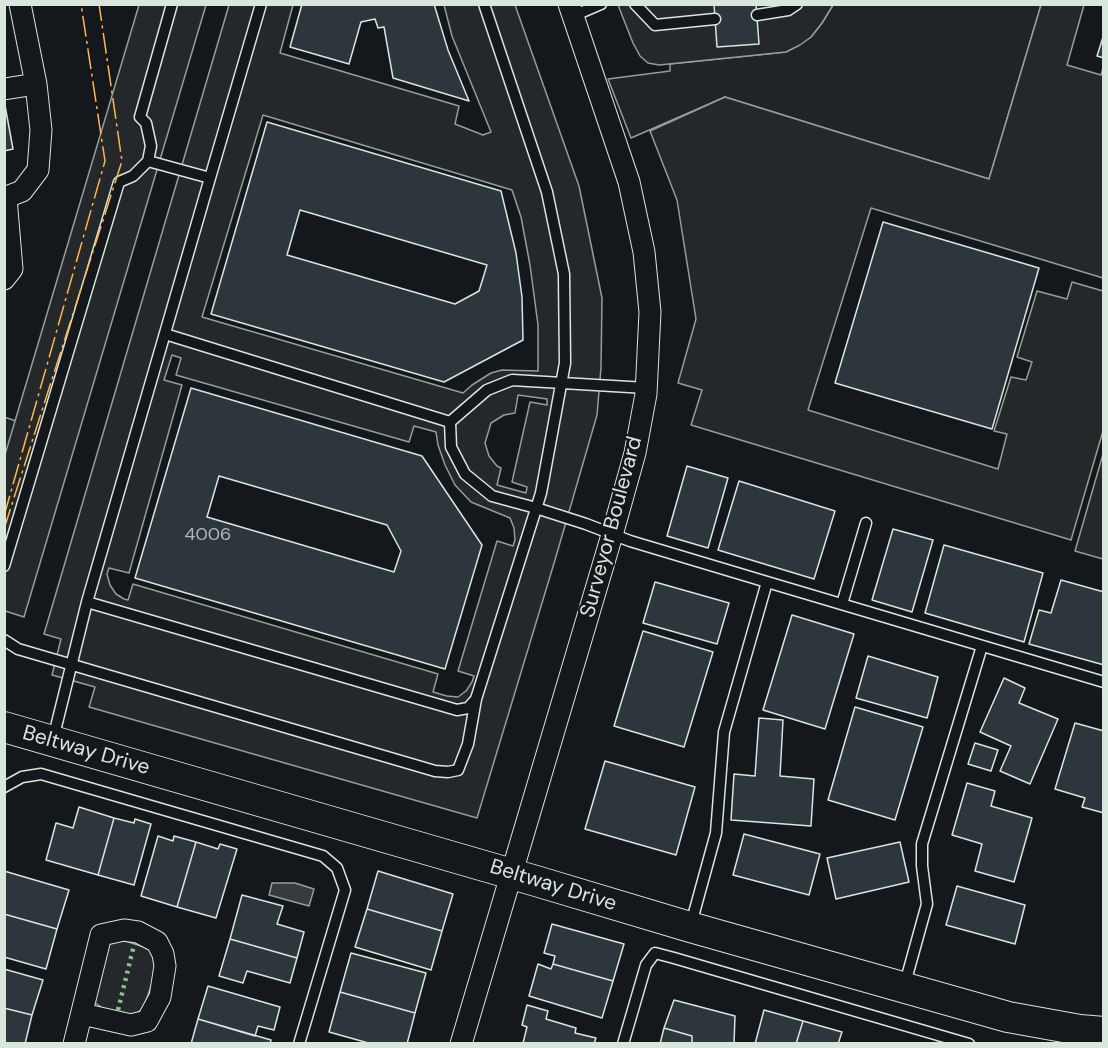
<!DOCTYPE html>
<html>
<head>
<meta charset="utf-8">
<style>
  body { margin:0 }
  #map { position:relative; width:1108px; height:1048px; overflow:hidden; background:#14181c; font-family:"DM Sans",sans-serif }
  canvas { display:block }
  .frame { position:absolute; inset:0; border:6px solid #d8e6dc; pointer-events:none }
</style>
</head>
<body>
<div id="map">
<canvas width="1108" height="1048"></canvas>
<div class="frame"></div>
</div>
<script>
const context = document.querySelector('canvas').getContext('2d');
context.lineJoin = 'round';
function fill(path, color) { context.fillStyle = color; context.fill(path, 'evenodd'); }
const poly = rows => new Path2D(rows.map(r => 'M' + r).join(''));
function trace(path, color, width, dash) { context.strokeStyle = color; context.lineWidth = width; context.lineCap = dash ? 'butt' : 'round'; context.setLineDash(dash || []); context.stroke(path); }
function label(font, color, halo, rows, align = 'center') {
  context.font = font + ' "DM Sans",sans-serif'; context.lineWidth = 4.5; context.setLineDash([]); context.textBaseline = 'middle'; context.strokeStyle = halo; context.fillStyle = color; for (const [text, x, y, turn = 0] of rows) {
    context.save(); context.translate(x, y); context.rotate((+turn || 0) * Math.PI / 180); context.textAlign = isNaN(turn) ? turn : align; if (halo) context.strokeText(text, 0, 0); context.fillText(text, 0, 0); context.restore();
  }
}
const green = poly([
  [833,5,1041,5,989,179,725,97,631,138,608,79,670,71,670,64,786,52,811,37,822,23,833,5],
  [4,417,16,421,5,457,4,417]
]);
const parking = poly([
  [139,5,206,5,24,617,5,611,4,458,139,5],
  [229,5,293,5,280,53,459,106,455,124,483,135,491,132,452,36,444,5,515,5,579,186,602,298,601,368,597,415,555,560,477,818,89,707,95,687,52,675,61,639,44,634,229,5],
  [263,115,512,190,521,217,530,265,538,325,538,371,502,370,491,373,472,385,463,393,202,317,263,115],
  [172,355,181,358,176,375,409,442,414,426,436,432,438,445,445,465,455,485,471,502,510,518,514,528,515,540,513,546,497,541,458,671,474,676,472,682,466,691,458,697,447,696,433,692,438,674,133,584,128,600,124,599,116,594,110,585,107,574,109,568,129,573,182,385,164,380,172,355],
  [518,395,547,399,547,405,530,402,512,482,527,487,526,493,497,485,501,468,497,466,489,456,485,443,491,423,504,415,515,413,518,395],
  [618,5,833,5,822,23,811,37,800,45,786,52,659,65,648,63,640,56,633,43,618,5],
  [1041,5,1084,5,1067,65,1101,75,1103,68,1103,278,871,208,808,410,998,469,1007,434,994,431,1011,377,1026,380,1032,362,1017,357,1037,291,1067,299,1072,282,1103,291,1103,431,1071,540,691,425,702,390,678,383,696,319,677,200,650,131,725,97,989,179,1041,5],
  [1103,454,1103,559,1075,551,1103,454],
  [119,939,150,949,159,963,143,1009,130,1017,107,1011,91,1000,106,946,119,939]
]);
const water = poly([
  [272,883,295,883,314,889,309,906,269,895,272,883]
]);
const building = poly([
  [302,4,434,4,448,50,469,101,393,78,384,27,378,28,375,19,361,22,349,64,290,47,302,4],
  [714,4,756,4,759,44,717,47,714,4],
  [1104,34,1104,58,1097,56,1104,34],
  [4,100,13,149,4,151,4,100],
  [267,122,501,191,516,253,522,297,523,340,444,382,211,314,267,122],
  [300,210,487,265,479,291,455,304,287,255,300,210],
  [883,222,1039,268,992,429,835,383,883,222],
  [191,388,422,456,482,545,445,669,135,578,191,388],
  [219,476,387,525,401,551,394,572,207,517,219,476],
  [687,466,728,478,708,548,667,536,687,466],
  [739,481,835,511,814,579,718,550,739,481],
  [893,529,933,540,912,612,872,600,893,529],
  [944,545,1043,573,1024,642,925,613,944,545],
  [1061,580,1104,592,1104,665,1029,644,1039,610,1051,613,1061,580],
  [655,582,729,603,717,644,643,623,655,582],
  [792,615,854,634,825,729,763,710,792,615],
  [643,631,713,652,684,747,614,726,643,631],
  [868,656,938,677,927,718,856,698,868,656],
  [1004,678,1025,688,1019,703,1058,719,1030,784,1000,771,1011,746,980,732,1004,678],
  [855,707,923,727,895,820,828,800,855,707],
  [759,718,783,720,780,776,814,779,811,826,731,820,734,774,755,776,759,718],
  [1075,723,1104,731,1104,813,1082,807,1085,798,1055,789,1075,723],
  [975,743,998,750,991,771,968,764,975,743],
  [605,761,695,787,676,855,585,829,605,761],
  [967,783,995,791,991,806,1032,818,1014,882,975,871,982,844,952,835,967,783],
  [79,807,114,818,98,875,46,860,56,823,73,828,79,807],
  [114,818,134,823,135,819,151,824,134,885,98,875,114,818],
  [744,834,820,854,809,895,733,875,744,834],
  [158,836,173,841,174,836,196,842,177,907,141,896,158,836],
  [196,842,218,849,220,844,237,849,216,918,177,907,196,842],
  [900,842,909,882,836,899,827,858,900,842],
  [4,871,69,890,57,929,4,914,4,871],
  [378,871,453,894,442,931,367,909,378,871],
  [957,886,1025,905,1015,944,946,925,957,886],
  [242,895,283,906,277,924,304,932,297,958,230,939,242,895],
  [367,909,442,931,431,970,355,947,367,909],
  [4,914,57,929,46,969,4,957,4,914],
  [552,924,624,944,613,981,553,964,555,956,544,953,552,924],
  [230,939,297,958,290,983,247,971,243,983,219,976,230,939],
  [351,953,426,973,415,1013,340,992,351,953],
  [538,964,551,969,553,964,613,981,602,1018,529,996,538,964],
  [4,969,43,980,32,1015,4,1008,4,969],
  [208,986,280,1007,274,1030,258,1026,255,1036,198,1019,208,986],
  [340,992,415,1013,407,1044,372,1044,329,1032,340,992],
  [674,1000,735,1016,734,1044,692,1044,692,1036,664,1028,674,1000],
  [527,1005,548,1011,546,1019,576,1028,575,1033,596,1038,594,1044,523,1043,527,1027,522,1025,527,1005],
  [4,1008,32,1015,25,1044,4,1044,4,1008],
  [764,1010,803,1021,796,1044,755,1044,764,1010],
  [198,1019,271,1040,270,1044,191,1044,198,1019],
  [803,1021,842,1032,838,1044,796,1044,803,1021],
  [664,1028,692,1036,692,1044,660,1044,664,1028]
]);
const lane = poly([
  [635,4,655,25,715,19],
  [757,15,788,10,797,4],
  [573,16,601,4],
  [148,161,210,178,261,4],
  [165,334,450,422,487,390,512,380,646,388],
  [450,422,451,447,465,474,492,496,536,508,586,524,630,541,767,582,1104,682],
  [4,566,119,182,133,176,148,161,151,146,146,123,140,117,172,4],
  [87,602,210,178],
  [842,604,866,523],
  [4,640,18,649,435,771,448,772,458,770,468,744,476,699],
  [53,739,87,602,457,710,468,708,476,699,541,493,565,363,564,274,547,192,484,4],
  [4,787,22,777,41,774,323,856,337,868,345,890,299,1044],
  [691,924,716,833,724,732,767,582],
  [904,987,927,904,922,866,922,844,982,646],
  [623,1044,646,965,655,953,674,958,969,1044]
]);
const street = poly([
  [4,89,36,84],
  [4,198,22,191,38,170,41,130,36,84,20,4],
  [4,279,12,269,6,198],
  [74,1044,101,935,124,930,138,932,157,942,163,954,165,966,160,997,147,1021,131,1025,82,1014],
  [461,1044,612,535,635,453,646,394,650,312,644,252,629,182,569,4]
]);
const secondary = poly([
  [4,727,536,881,690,927,1008,1017,1080,1030,1104,1032]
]);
const hedge = poly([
  [118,1010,134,945]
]);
const power = poly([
  [4,516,105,161,81,4],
  [4,529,122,161,99,4]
]);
const numberNames = [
  ["4006",208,535]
];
const streetNames = [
  ["Surveyor Boulevard",612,527,-75],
  ["Beltway Drive",86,751,16],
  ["Beltway Drive",553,886,17]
];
fill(green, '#202428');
trace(green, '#939e99', 1.5);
fill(parking, '#24282b');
trace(parking, '#939e99', 1.5);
fill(water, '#363b3e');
trace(water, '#939e99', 1.5);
fill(building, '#2c363c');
trace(building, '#d8e6dc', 1.5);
trace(lane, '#d8e6dc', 13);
trace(street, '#d8e6dc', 23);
trace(secondary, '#d8e6dc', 32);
trace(lane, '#14181c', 10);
trace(street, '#14181c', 21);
trace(secondary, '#14181c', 30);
trace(hedge, '#8ac095', 4.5, [3, 4.5]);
trace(power, '#ffb74d', 1.5, [21, 4.5, 3, 4.5]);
label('18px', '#adbab4', null, numberNames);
label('21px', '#d8e6dc', '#14181c', streetNames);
</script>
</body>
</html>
